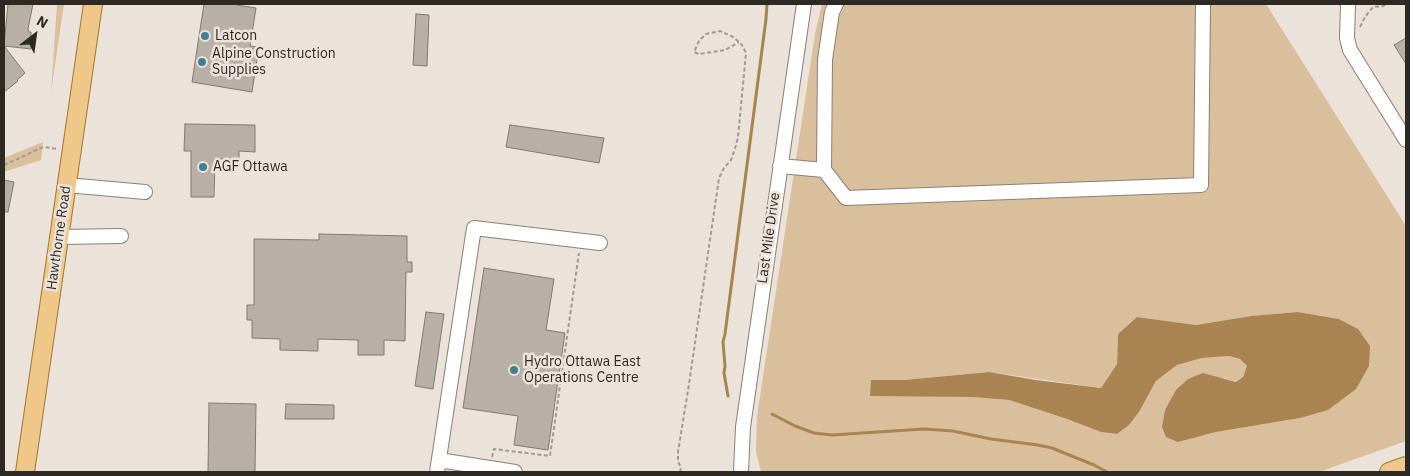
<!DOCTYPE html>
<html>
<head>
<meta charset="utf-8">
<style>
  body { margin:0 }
  #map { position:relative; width:1410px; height:476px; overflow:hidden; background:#ebe3d9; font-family:"IBM Plex Sans",sans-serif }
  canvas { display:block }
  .frame { position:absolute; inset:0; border:5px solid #2d2a26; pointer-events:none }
  .north { position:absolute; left:10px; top:10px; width:50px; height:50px; -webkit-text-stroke:4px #ebe3d9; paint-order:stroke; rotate:30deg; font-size:14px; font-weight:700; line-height:20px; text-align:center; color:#2d2a26 }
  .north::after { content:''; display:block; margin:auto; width:18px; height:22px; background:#2d2a26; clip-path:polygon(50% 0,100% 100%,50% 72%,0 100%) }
</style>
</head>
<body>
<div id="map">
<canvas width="1410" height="476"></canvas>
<div class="frame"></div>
<div class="north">N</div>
</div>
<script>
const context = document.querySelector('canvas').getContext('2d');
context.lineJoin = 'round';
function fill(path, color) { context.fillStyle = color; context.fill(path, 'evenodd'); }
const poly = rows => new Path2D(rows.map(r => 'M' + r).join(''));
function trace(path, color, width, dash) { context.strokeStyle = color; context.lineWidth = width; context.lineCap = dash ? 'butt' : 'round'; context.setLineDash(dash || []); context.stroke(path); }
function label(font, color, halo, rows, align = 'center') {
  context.font = font + ' "IBM Plex Sans",sans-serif'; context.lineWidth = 5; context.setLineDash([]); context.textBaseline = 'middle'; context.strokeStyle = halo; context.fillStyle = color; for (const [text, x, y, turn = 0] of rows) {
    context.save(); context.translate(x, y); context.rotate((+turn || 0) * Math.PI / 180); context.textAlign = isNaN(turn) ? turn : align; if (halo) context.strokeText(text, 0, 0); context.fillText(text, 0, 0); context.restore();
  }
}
const green = poly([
  [57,4,64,4,51,92],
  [822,4,1266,4,1406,226,1406,441,1319,472,761,472,756,452,757,416,815,34],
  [1298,312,1339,319,1358,329,1300,418,1216,432,1178,442,1224,378,1236,382,1243,377,1247,366,1240,359,1229,356,1202,358,1177,365,1156,381,1139,412,1129,425,1117,434,1101,432,1067,419,1009,400,972,397,934,396,872,380,904,380,989,372,1101,388,1117,364,1118,334,1137,317,1196,325,1251,316],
  [43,142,41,160,4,172,4,158]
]);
const water = poly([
  [1298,312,1339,319,1358,329,1370,346,1369,366,1356,389,1328,410,1300,418,1216,432,1178,442,1166,437,1162,427,1165,410,1176,390,1188,379,1203,373,1236,382,1243,377,1247,366,1240,359,1229,356,1202,358,1177,365,1156,381,1139,412,1129,425,1117,434,1101,432,1067,419,1009,400,972,397,870,396,871,380,904,380,989,372,1036,380,1101,388,1117,364,1118,334,1137,317,1196,325,1251,316]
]);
const stream = poly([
  [728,396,724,373,725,366,723,342,725,334,766,19,767,4],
  [772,414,795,426,814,433,832,435,924,429,953,431,991,439,1038,445,1052,448,1094,465,1107,472]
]);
const building = poly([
  [8,4,33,4,28,29,29,32,31,32,31,49,4,46,8,4],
  [204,4,237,4,237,5,256,8,250,46,259,47,252,92,192,82,204,4],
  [416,14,429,15,427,66,413,65,416,14],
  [1406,38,1406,64,1394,45,1406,38],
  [4,46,25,73,17,80,18,81,4,92,4,46],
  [185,124,255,125,255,152,239,151,239,159,215,159,214,197,191,197,191,151,184,151,185,124],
  [510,125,604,138,599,163,506,147,510,125],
  [4,180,14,182,8,212,4,212,4,180],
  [319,234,407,236,407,262,412,262,412,272,406,272,405,341,384,340,384,355,358,355,358,340,318,339,318,351,280,350,280,339,252,338,252,320,247,320,247,305,254,305,254,239,319,240,319,234],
  [484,268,554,279,546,330,565,333,548,450,514,445,518,416,463,408,484,268],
  [426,312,444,314,433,389,415,386,426,312],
  [209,403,256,404,255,472,208,472,209,403],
  [286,404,334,405,334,419,285,419,286,404]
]);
const path = poly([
  [1360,27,1365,17,1373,7,1383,6,1386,4],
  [4,165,24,156,38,149,44,147,57,149],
  [492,457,494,449,550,456,579,253],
  [680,472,681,467,678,462,678,452,689,384,719,178,724,168,731,160,735,149,738,137,746,53,742,45,739,42,733,37,720,31,706,34,699,41,694,52,699,54,725,50,739,42]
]);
const minor = poly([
  [1348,4,1347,38,1350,50,1406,140],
  [780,166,824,170,825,60,832,12,836,4],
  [824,170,846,198,1201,185,1203,4],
  [67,185,145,192],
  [60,237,121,236],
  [439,460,515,472],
  [437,472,474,228,600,243],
  [741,472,743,427,804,4]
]);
const major = poly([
  [25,472,93,4],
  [1389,472,1406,466]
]);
const markers = [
  [205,36,5,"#427f96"],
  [202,62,5,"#427f96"],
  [203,167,5,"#427f96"],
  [514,370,5,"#427f96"]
];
const poiNames = [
  ["Latcon",215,36],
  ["Alpine Construction",212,54],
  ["Supplies",212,70],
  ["AGF Ottawa",213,167],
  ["Hydro Ottawa East",524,362],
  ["Operations Centre",524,378]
];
const streetNames = [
  ["Hawthorne Road",59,238,-82],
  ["Last Mile Drive",769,238,-82]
];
fill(green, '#dabf9d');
fill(water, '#a98451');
trace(stream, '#a98451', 3);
fill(building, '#b8b0a7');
trace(building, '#807970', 1);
trace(minor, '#888178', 16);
trace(major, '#a37733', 20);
trace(path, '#a19a93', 2, [4, 2.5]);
trace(minor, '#fff', 14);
trace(major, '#eec789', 18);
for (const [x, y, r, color] of markers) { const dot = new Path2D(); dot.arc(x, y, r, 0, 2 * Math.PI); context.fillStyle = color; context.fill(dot); trace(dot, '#ebe3d9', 2); }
label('14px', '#2d2a26', '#ebe3d9', poiNames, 'left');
label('14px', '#2d2a26', '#ebe3d9', streetNames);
</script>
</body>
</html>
